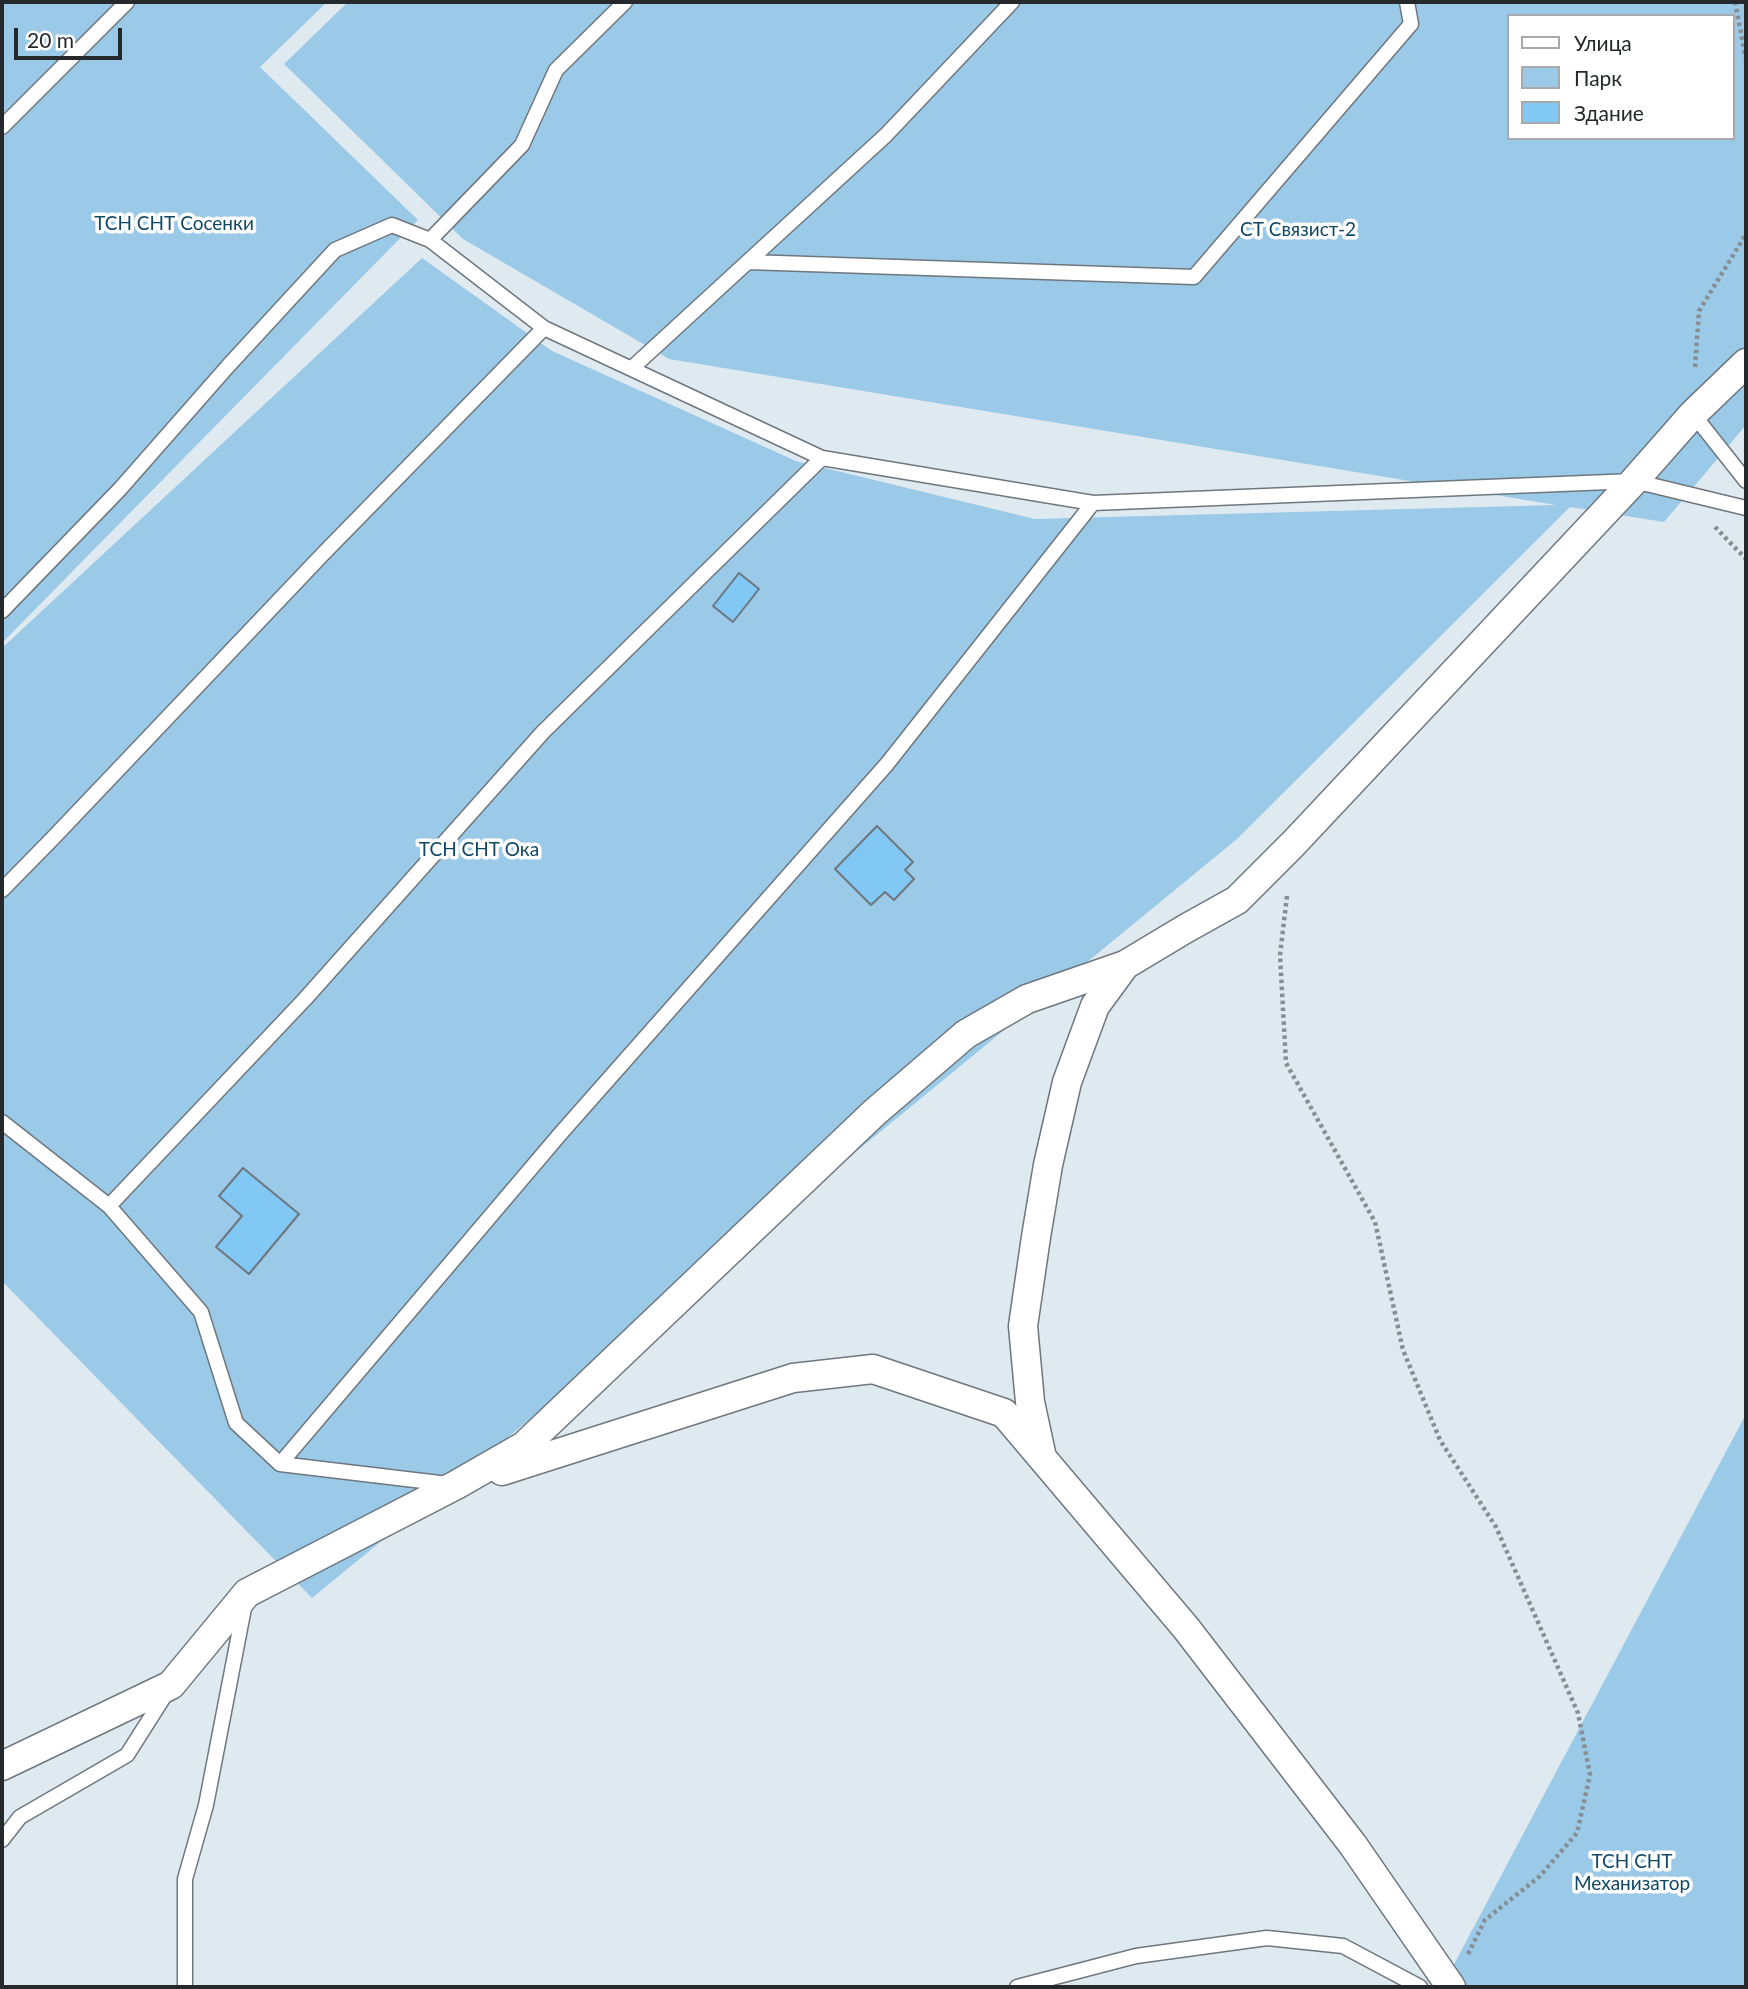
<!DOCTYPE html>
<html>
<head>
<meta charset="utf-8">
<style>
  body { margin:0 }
  #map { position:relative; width:1748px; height:1989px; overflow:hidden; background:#dfe9f0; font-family:Lato,sans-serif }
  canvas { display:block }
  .frame { position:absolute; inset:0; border:4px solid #25292c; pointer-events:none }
  .legend { position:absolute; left:1507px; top:14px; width:228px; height:126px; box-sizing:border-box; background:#fff; border:2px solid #a8a9ab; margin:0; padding:9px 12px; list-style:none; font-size:21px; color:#25292c }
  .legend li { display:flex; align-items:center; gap:14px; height:35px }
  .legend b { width:35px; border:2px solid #a8a9ab }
  .scale { position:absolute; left:14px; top:28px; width:108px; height:32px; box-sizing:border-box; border:4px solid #25292c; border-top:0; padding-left:9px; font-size:21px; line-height:24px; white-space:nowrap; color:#25292c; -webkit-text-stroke:5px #fff; paint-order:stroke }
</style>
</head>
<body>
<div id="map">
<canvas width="1748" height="1989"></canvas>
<div class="frame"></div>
<ul class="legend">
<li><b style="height:9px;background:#fff"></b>Улица</li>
<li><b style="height:19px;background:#9bc9e8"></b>Парк</li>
<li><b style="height:19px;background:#81c8f5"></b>Здание</li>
</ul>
<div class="scale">20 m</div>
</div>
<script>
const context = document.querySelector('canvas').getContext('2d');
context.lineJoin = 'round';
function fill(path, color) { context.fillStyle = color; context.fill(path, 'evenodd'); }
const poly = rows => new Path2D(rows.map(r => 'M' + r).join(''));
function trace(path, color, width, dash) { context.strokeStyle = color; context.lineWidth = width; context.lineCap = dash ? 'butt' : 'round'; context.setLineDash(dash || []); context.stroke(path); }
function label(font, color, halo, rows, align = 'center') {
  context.font = font + ' Lato,sans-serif'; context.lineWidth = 7; context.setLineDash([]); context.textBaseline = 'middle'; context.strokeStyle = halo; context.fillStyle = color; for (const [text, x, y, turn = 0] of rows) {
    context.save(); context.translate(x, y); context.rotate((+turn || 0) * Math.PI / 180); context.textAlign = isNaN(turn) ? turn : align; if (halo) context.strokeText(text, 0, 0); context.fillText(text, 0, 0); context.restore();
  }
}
const green = poly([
  [2,2,327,2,260,67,418,220,2,643],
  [348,2,1746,2,1746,425,1664,522,1570,507,1237,839,312,1598,2,1281,2,648,422,258,552,351,796,461,1035,519,1556,505,669,359,463,239,284,64],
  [1508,16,1732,16,1732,138,1508,138],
  [1746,1414,1746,1987,1442,1987]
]);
const building = poly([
  [739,573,759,589,733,622,713,606,739,573],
  [877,826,913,862,905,870,914,879,894,900,885,892,871,905,835,869,877,826],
  [243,1168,299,1214,249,1274,216,1247,242,1216,219,1196,243,1168]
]);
const path = poly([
  [1735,2,1746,59],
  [1695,367,1699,311,1746,234],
  [1715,527,1746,559],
  [1287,896,1280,955,1286,1063,1375,1222,1403,1350,1440,1440,1496,1527,1578,1713,1590,1775,1577,1833,1540,1876,1485,1920,1467,1956]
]);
const lane = poly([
  [2,127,127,2],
  [430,240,544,328,822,458,1093,503,1634,481,1746,508],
  [748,262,1194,277,1411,24,1407,2],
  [632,368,886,135,1012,2],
  [1693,414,1746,481],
  [2,611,120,489,229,365,335,250,392,225,430,240,522,145,556,70,625,2],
  [2,890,54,837,322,555,544,328],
  [2,1122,109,1206,201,1312,236,1423,280,1464,448,1484],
  [109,1206,305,999,543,732,822,458],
  [280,1464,561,1133,887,764,1093,503],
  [2,1840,20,1817,127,1755,167,1692],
  [185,1987,185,1879,206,1805,245,1603],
  [1017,1987,1136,1956,1267,1938,1343,1946,1420,1987]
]);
const street = poly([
  [1041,1453,1030,1402,1023,1326,1036,1237,1048,1165,1067,1082,1095,1006,1125,965],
  [502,1471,793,1378,873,1369,1004,1413,1186,1628,1353,1845,1451,1987],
  [2,1766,171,1685,247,1593,456,1485,524,1446,875,1112,966,1034,1027,999,1125,965,1185,929,1237,900,1293,844,1634,481,1693,414,1746,363]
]);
const parkNames = [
  ["ТСН СНТ Сосенки",174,224],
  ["СТ Связист-2",1298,230],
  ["ТСН СНТ Ока",479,850],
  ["ТСН СНТ",1632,1862],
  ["Механизатор",1632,1884]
];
fill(green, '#9bc9e8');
fill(building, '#81c8f5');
trace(building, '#6d767d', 2);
trace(lane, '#6e777d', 17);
trace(street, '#6e777d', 31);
trace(path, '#878e93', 4.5, [3.5, 3.5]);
trace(lane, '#fff', 14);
trace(street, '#fff', 28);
label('19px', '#0f4765', '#fff', parkNames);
</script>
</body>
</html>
